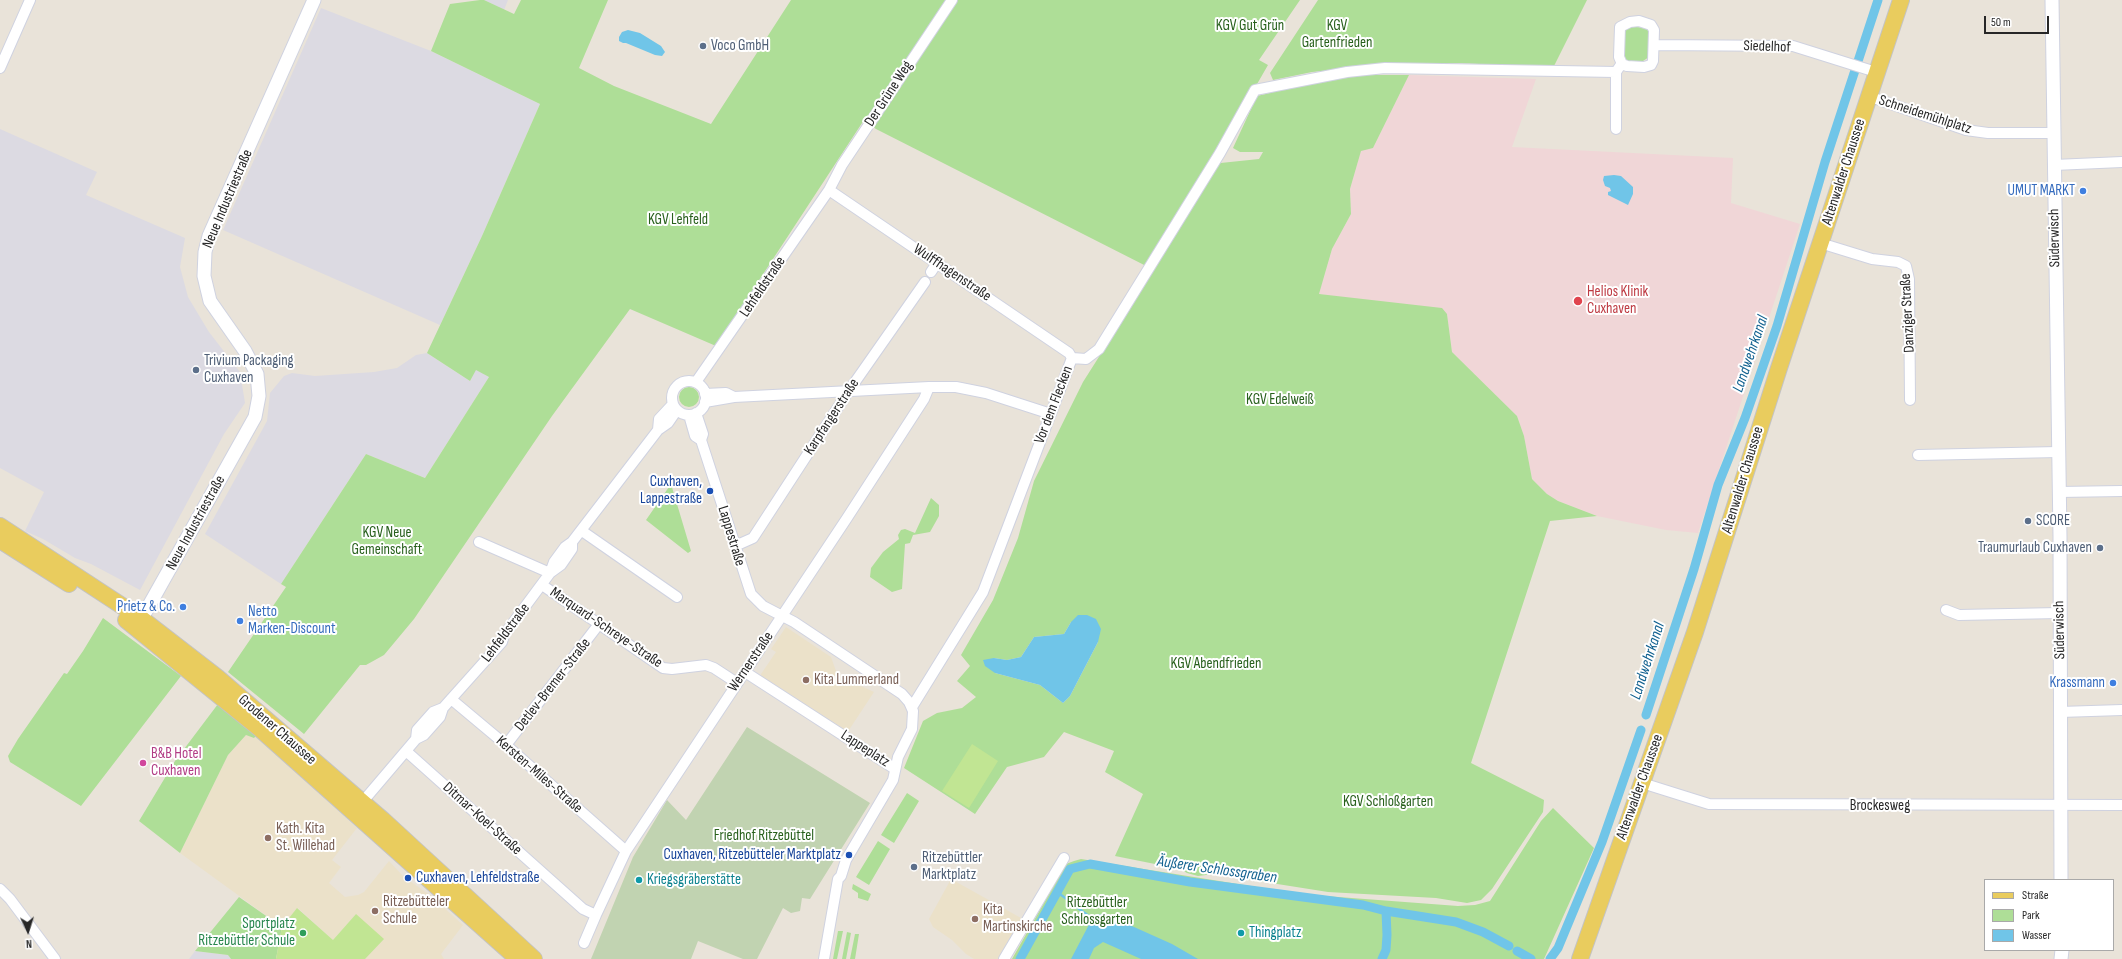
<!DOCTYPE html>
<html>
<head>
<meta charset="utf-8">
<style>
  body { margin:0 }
  #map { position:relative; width:2122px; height:959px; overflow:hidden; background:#e9e3d9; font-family:"Sofia Sans Condensed",sans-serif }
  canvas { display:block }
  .legend { position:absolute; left:1984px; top:879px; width:130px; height:72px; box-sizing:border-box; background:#fff; border:1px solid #a9a9a9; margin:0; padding:5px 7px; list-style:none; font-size:12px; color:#272727 }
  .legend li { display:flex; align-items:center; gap:8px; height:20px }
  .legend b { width:20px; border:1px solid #a9a9a9 }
  .north { position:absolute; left:8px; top:911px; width:40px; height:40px; -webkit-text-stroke:3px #fff; paint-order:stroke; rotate:176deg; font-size:11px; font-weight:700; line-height:16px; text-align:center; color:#272727 }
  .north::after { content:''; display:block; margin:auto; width:14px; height:18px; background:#272727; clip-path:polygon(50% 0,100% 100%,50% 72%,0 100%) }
  .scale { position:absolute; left:1984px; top:16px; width:65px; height:18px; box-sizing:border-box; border:2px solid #272727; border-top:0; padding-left:5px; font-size:12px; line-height:14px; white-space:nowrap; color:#272727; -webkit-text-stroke:3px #fff; paint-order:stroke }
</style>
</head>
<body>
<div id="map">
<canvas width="2122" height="959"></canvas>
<ul class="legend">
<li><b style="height:5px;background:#e9cc5e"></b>Straße</li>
<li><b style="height:11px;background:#aede97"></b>Park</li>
<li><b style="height:11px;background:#70c5e8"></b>Wasser</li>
</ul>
<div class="north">N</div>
<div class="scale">50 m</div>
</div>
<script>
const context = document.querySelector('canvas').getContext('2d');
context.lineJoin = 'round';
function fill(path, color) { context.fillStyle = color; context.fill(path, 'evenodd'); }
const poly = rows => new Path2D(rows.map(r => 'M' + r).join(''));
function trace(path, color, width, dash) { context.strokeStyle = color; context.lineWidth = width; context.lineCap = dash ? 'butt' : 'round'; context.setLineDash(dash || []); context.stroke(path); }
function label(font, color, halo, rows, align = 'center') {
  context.font = font + ' "Sofia Sans Condensed",sans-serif'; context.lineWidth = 4; context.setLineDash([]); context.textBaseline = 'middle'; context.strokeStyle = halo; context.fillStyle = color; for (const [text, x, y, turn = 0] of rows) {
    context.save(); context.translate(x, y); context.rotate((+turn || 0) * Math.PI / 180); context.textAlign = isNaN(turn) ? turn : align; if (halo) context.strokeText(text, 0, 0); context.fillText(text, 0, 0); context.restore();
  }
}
const industrial = poly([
  [484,0,508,0,504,10],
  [321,8,431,51,540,104,482,236,440,325,223,230],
  [0,129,97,172,86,195,185,238,180,267,188,297,209,332,240,372,245,403,224,434,140,590,91,564,75,558,43,539,25,531,44,492,0,468],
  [427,353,470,381,476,369,489,377,425,478,366,454,281,584,205,534,267,421,270,393,284,376,292,373,315,376,374,372,397,368,416,355],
  [195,951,228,955,231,959,189,959]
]);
const education = poly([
  [786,627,831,657,836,671,843,678,874,692,847,733,759,677,776,652,771,649],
  [246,735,254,738,256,736,357,828,332,860,341,867,329,883,345,897,358,895,364,892,389,861,404,877,430,895,463,925,441,954,444,959,365,959,356,914,333,940,298,908,282,927,180,853,228,755],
  [951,879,1021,918,999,959,974,959,966,954,952,940,933,927,929,919]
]);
const medical = poly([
  [1409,75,1536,79,1512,147,1733,158,1731,203,1800,224,1698,533,1666,530,1597,516,1558,501,1547,494,1532,479,1524,436,1517,416,1452,352,1447,314,1319,294,1332,249,1351,214,1350,189,1361,150,1373,148]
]);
const green = poly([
  [480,0,484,0,514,14,521,0,608,0,579,68,614,86,711,124,791,0,1300,0,1259,60,1268,65,1211,164,1259,159,1263,152,1240,152,1233,148,1257,96,1315,82,1364,75,1409,75,1373,148,1361,151,1350,189,1351,214,1332,249,1319,294,1442,308,1447,314,1452,352,1517,416,1524,436,1532,479,1547,494,1558,501,1597,516,1550,521,1471,763,1544,800,1543,812,1492,889,1481,900,1467,903,1436,898,1328,892,1214,874,1198,876,1187,873,1177,867,1160,865,1115,856,1143,794,1105,772,1114,751,1064,732,1044,757,1007,767,975,814,904,768,923,721,937,713,962,708,976,697,957,681,970,666,961,655,993,600,1018,538,1034,481,1083,382,1154,270,876,129,864,120,716,346,630,309,552,416,414,619,384,655,366,665,360,665,304,734,228,672,286,587,281,584,366,454,425,478,489,377,476,370,470,381,427,353,482,236,540,104,431,51,450,4],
  [1071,622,1098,642,1070,696,1063,703,1040,685,995,673,994,658,1007,660,1021,657,1034,637,1064,634],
  [1318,0,1587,0,1553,68,1460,63,1383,65,1312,72,1273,80,1270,73],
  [1627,26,1646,28,1651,32,1649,57,1643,61,1631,62,1624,59,1624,31],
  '679 397a10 10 0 1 1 20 0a10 10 0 1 1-20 0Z',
  [671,484,691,551,688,553,646,520],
  [931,498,939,505,939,516,930,532,913,535,910,543,905,544,902,589,892,592,870,577,871,568,883,552,899,539,898,535,901,530,905,529,915,533],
  [103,618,181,676,81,806,10,762,8,756,18,739,64,673,67,674,83,651],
  [218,704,256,736,254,738,246,735,228,755,180,853,139,821,175,761],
  [907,793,919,801,894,843,881,835],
  [1553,808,1594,848,1544,959,1012,959,1066,864,1074,861,1081,859,1282,891,1325,896,1458,906,1475,905,1490,901,1541,821],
  [878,841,890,849,869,885,856,877],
  [853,884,871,894,868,901,858,898,858,893,852,889],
  [239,897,282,927,276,959,231,959,228,955,195,951],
  [838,931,843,931,837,959,833,959],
  [847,932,851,933,846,959,842,959],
  [855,934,859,934,855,959,850,959]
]);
const cemetery = poly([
  [747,727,870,803,810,899,802,898,800,911,791,913,783,908,757,959,743,959,698,941,691,959,591,959,633,857,667,800,686,820]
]);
const pitch = poly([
  [972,744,998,761,969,808,942,791],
  [297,908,333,940,356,914,384,939,365,959,276,959,282,927]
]);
const water = poly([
  [628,30,640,33,661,46,665,52,662,56,655,55,626,43,623,43,619,41,619,37,622,32],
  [1614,175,1621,176,1633,187,1633,194,1628,205,1608,195,1608,192,1611,191,1610,188,1605,186,1603,180,1604,176],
  [1078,615,1087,615,1096,619,1101,629,1098,642,1070,696,1063,703,1040,685,995,673,985,666,983,660,994,658,1007,660,1021,657,1034,637,1064,634,1071,622],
  [1105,914,1172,944,1198,959,1141,959,1103,942,1094,948,1089,959,1071,959,1094,915]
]);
const stream = poly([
  [1057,892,1068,900],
  [1075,906,1093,919]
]);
const canal = poly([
  [1646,715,1694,569,1718,485,1745,418,1777,326,1825,162,1878,0],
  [1517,951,1531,959],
  [1020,959,1070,869,1090,864,1190,882,1363,905,1386,911],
  [1382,959,1386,950,1387,935,1386,911,1456,922,1483,932,1509,946],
  [1550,959,1558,948,1602,842,1641,730]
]);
const minor = poly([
  [1639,21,1651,25,1654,30,1653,61,1651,65,1644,67,1627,66,1622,64,1619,57,1620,27,1630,22,1639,21],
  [1655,45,1793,46,1876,72],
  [0,68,30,0],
  [1868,96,1966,130,1988,133,2054,133],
  [1616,129,1616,72,1620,66],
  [2054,165,2122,162],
  [829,190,1069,353,1072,358],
  [1820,243,1872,259,1898,262,1906,266,1909,279,1910,400],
  [931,272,937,263],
  [1072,358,1086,359,1099,349,1220,153,1255,90,1347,72,1385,68,1616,72],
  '672 398a17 17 0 1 1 34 0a17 17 0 1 1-34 0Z',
  [696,382,829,190,842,165,952,0],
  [705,394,726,393,734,397],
  [705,402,734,397,929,387,956,387,986,393,1051,414],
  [696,413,703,434,701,440,751,594,763,606,794,622,902,694,909,702,913,711,912,729,898,757,893,780,846,860,841,876,838,879,824,959],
  [689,415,695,436,701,440],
  [658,430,659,419,673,404],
  [1918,455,2058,452],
  [2059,492,2122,491],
  [582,531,677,597],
  [479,542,550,573],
  [735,546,753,538,848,392,925,282],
  [550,573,561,565,572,549,572,542],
  [542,585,663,668,672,669,706,665,714,668,737,683],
  [1946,610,1959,615,2059,613],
  [745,672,895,769],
  [451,699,506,745,626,851],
  [912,707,983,592,1072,358],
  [2060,712,2122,710],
  [416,739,424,735,440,717,443,708,502,642,504,635,550,573,554,562,565,547,572,542,658,430,668,423,677,410],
  [506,745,599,624],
  [406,751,583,909,596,915],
  [1642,783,1709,804,2122,805],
  [359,806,416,739,417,730,433,712,443,708],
  [0,889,10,899,55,959],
  [584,943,596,915,626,851,847,518,924,399,929,387],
  [1004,959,1064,858]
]);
const tertiary = poly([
  [2052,0,2060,536,2061,880],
  [137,627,255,417,259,396,257,374,245,351,210,301,204,276,205,252,209,236,314,0],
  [2061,959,2062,950]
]);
const primary = poly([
  [0,526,142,619,217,677,383,820,534,959],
  [0,540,69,584],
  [126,620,259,728,518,959],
  [1580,959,1695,632,1779,368,1901,0]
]);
const markers = [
  [703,46,4,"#5c6f8a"],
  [2083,191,4,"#3f7fe0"],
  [1578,301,5,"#e0444e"],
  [196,370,4,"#5c6f8a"],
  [710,491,4,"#1a4fb4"],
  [2028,521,4,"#5c6f8a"],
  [2100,548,4,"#5c6f8a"],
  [183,607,4,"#3f7fe0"],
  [240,621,4,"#3f7fe0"],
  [806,680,4,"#8d6e63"],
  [2113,683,4,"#3f7fe0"],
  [143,763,4,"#d1479c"],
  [268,838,4,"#8d6e63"],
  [849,855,4,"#1a4fb4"],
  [914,867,4,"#5c6f8a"],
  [408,878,4,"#1a4fb4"],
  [639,880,4,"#0f9aa8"],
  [375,911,4,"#8d6e63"],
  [975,919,4,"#8d6e63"],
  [303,933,4,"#2e9e5b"],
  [1241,933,4,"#0f9aa8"]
];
const parkNames = [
  ["KGV Gut Grün",1250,26],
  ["KGV",1337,26],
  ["Gartenfrieden",1337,43],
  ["KGV Lehfeld",678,220],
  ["KGV Edelweiß",1280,400],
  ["KGV Neue",387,533],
  ["Gemeinschaft",387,550],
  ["KGV Abendfrieden",1216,664],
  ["KGV Schloßgarten",1388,802],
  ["Friedhof Ritzebüttel",764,836],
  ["Ritzebüttler",1097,903],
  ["Schlossgarten",1097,920]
];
const serviceNames = [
  ["Voco GmbH",711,46],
  ["Trivium Packaging",204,361],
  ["Cuxhaven",204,378],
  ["SCORE",2036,521],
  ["Traumurlaub Cuxhaven",2092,548,"right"],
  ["Ritzebüttler",922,858],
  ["Marktplatz",922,875]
];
const streetNames = [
  ["Siedelhof",1767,47,2],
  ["Der Grüne Weg",889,94,-57],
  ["Schneidemühlplatz",1925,115,18],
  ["Altenwalder Chaussee",1844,172,-72],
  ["Neue Industriestraße",228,199,-67],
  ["Süderwisch",2055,238,-91],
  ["Wulffhagenstraße",952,273,34],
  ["Lehfeldstraße",763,287,-56],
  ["Danziger Straße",1908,313,-93],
  ["Vor dem Flecken",1054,405,-69],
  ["Karpfangerstraße",832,417,-57],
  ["Altenwalder Chaussee",1743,480,-73],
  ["Neue Industriestraße",196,523,-61],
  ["Lappestraße",731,536,73],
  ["Marquard-Schreye-Straße",606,628,34],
  ["Süderwisch",2060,630,-91],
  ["Lehfeldstraße",506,633,-53],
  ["Wernerstraße",751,662,-56],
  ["Detlev-Bremer-Straße",553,685,-52],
  ["Grodener Chaussee",277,730,41],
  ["Lappeplatz",865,749,33],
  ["Kersten-Miles-Straße",539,775,41],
  ["Altenwalder Chaussee",1640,787,-70],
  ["Brockesweg",1880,806],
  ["Ditmar-Koel-Straße",482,819,42]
];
const shopNames = [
  ["UMUT MARKT",2075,191],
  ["Prietz & Co.",175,607],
  ["Netto",248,612,"left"],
  ["Marken-Discount",248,629,"left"],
  ["Krassmann",2105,683]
];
const healthNames = [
  ["Helios Klinik",1587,292],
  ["Cuxhaven",1587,309]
];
const transitNames = [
  ["Cuxhaven,",702,482],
  ["Lappestraße",702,499],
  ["Cuxhaven, Ritzebütteler Marktplatz",841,855],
  ["Cuxhaven, Lehfeldstraße",416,878,"left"]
];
const educationNames = [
  ["Kita Lummerland",814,680],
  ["Kath. Kita",276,829],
  ["St. Willehad",276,846],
  ["Ritzebütteler",383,902],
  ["Schule",383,919],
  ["Kita",983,910],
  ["Martinskirche",983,927]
];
const hotelNames = [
  ["B&B Hotel",151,754],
  ["Cuxhaven",151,771]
];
const cultureNames = [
  ["Kriegsgräberstätte",647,880],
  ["Thingplatz",1249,933]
];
const leisureNames = [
  ["Sportplatz",295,924],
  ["Ritzebüttler Schule",295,941]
];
const waterNames = [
  ["Landwehrkanal",1751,354,-71],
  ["Landwehrkanal",1648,661,-72],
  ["Äußerer Schlossgraben",1217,870,8]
];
fill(industrial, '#dcdae2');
fill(education, '#ebe1c9');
fill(medical, '#f0d6d7');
fill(green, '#aede97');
fill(cemetery, '#c1d3b1');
fill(pitch, '#c1e593');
fill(water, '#70c5e8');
trace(stream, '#70c5e8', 2.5);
trace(canal, '#70c5e8', 9);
trace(minor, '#cfd2e0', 12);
trace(tertiary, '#cfd2e0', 15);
trace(primary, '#c3c3c3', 18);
trace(minor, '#fff', 10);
trace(tertiary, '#fff', 13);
trace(primary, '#e9cc5e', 16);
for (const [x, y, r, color] of markers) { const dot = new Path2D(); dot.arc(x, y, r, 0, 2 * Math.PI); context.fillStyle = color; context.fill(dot); trace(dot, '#fff', 1.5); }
label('15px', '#28601c', '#fff', parkNames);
label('15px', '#4e5e75', '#fff', serviceNames, 'left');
label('15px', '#272727', '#fff', streetNames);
label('15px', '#366cbe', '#fff', shopNames, 'right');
label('15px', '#be3a42', '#fff', healthNames, 'left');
label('15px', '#164399', '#fff', transitNames, 'right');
label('15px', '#785e54', '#fff', educationNames, 'left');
label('15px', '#b23c85', '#fff', hotelNames, 'left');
label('15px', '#0d838f', '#fff', cultureNames, 'left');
label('15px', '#27864d', '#fff', leisureNames, 'right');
label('italic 16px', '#136290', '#fff', waterNames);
</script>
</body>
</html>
